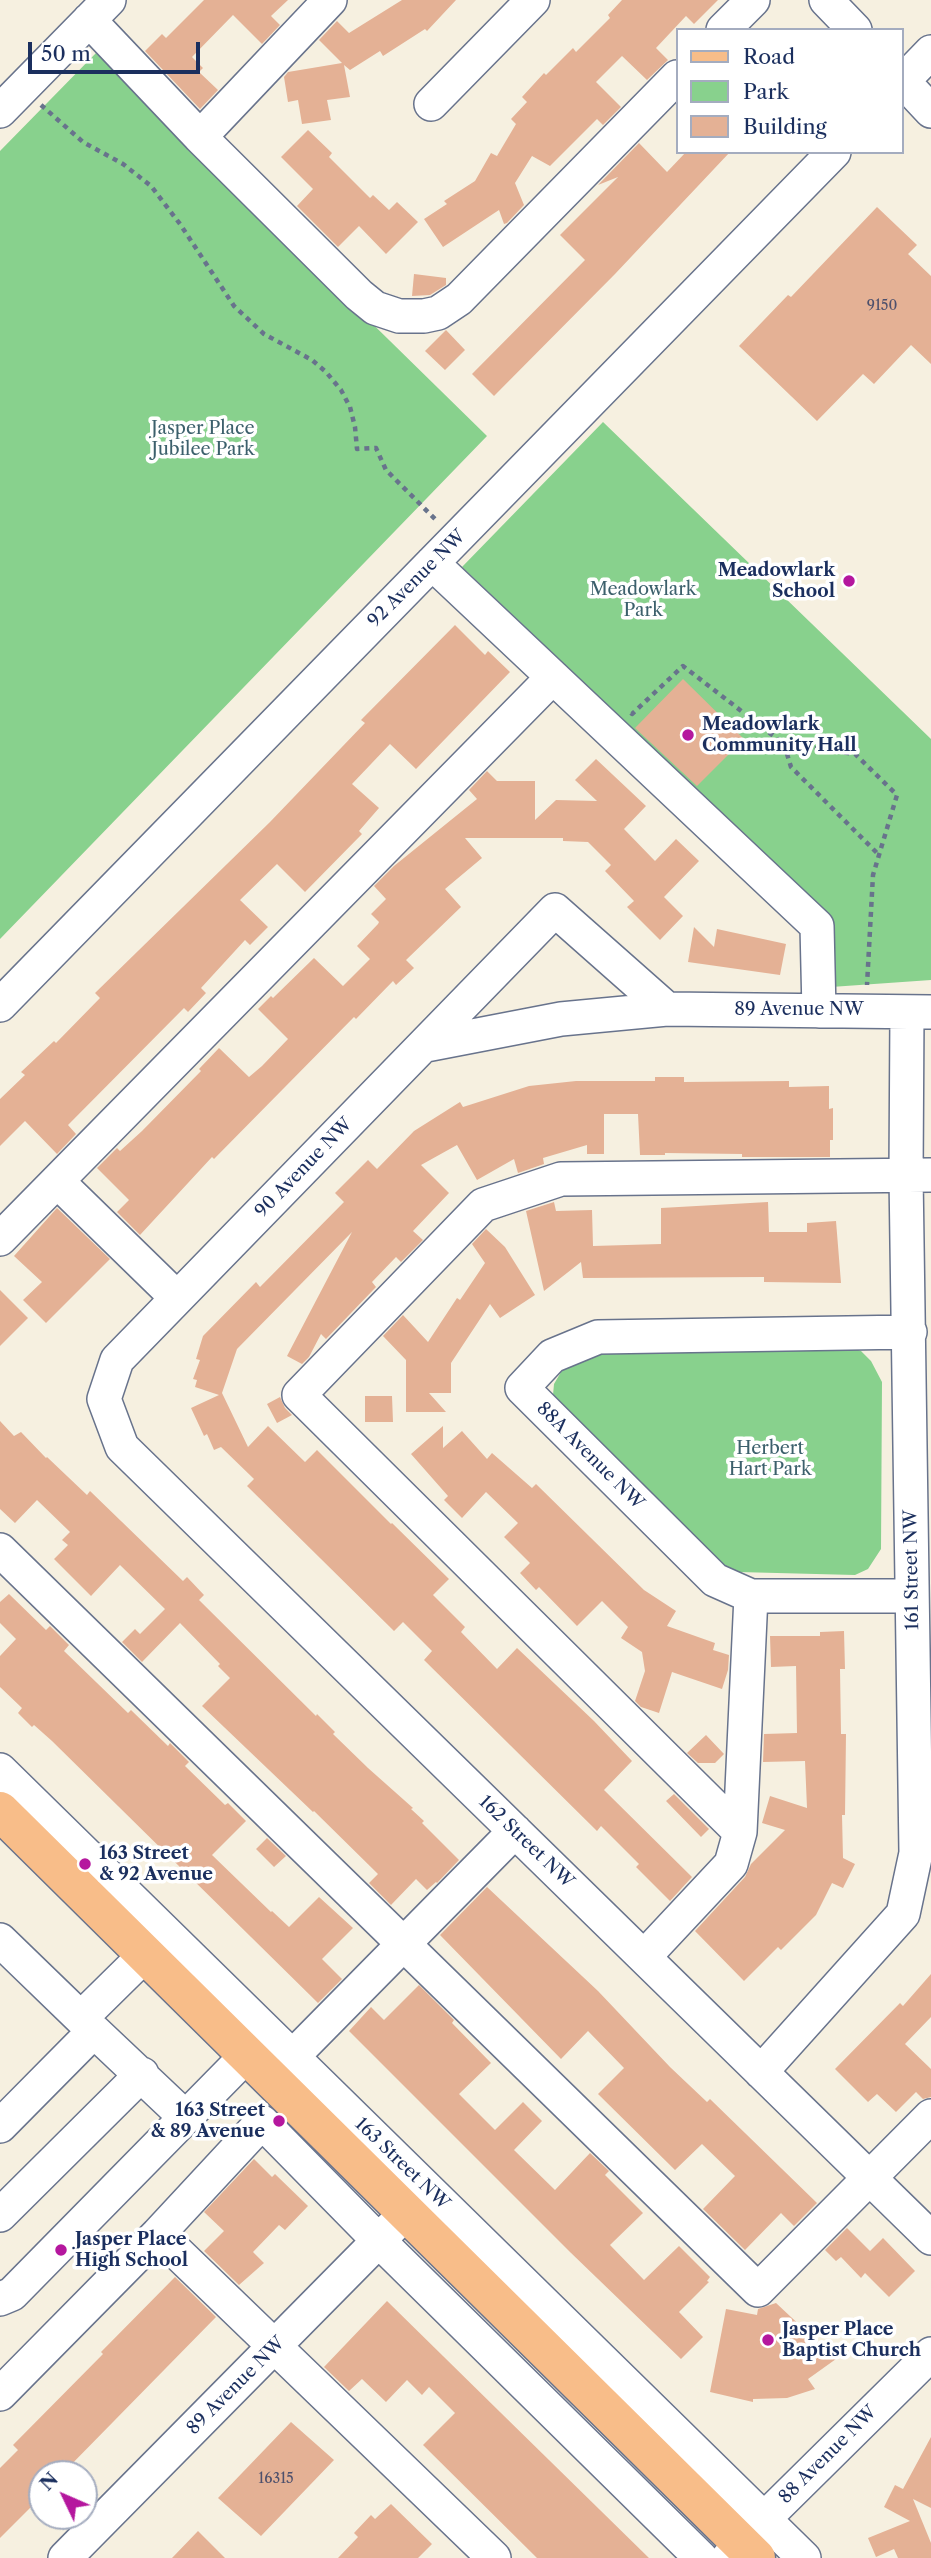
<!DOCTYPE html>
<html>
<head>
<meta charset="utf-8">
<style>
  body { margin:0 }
  #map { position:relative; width:931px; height:2558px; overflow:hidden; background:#f6f0e0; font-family:"Libre Caslon Text",serif }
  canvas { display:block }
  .legend { position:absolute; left:676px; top:28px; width:228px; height:126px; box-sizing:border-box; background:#fff; border:2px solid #a4acbf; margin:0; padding:9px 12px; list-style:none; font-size:21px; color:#1b2f5e }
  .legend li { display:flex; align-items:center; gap:14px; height:35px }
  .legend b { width:35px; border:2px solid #a4acbf }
  .north { position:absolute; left:28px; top:2460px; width:70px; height:70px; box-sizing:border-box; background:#fff; border:2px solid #a4acbf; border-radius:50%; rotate:314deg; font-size:19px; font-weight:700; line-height:28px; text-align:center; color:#1b2f5e }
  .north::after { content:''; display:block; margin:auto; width:24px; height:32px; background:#b5179e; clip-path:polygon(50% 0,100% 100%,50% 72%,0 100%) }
  .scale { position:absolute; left:28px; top:42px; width:172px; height:32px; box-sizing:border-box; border:4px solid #1b2f5e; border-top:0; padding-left:9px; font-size:21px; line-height:24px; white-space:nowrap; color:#1b2f5e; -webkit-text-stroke:5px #fff; paint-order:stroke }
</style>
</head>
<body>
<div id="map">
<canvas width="931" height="2558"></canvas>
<ul class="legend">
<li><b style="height:9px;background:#f8bd89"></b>Road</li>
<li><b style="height:19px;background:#88d18d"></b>Park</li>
<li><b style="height:19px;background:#e4b195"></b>Building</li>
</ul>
<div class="north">N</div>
<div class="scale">50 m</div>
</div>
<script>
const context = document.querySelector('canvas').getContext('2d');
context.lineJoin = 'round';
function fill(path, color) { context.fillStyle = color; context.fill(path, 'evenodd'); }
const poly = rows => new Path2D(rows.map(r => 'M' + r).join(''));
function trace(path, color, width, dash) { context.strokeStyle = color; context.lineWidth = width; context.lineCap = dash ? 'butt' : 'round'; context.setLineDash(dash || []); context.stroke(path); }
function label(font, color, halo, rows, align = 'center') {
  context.font = font + ' "Libre Caslon Text",serif'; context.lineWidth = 7; context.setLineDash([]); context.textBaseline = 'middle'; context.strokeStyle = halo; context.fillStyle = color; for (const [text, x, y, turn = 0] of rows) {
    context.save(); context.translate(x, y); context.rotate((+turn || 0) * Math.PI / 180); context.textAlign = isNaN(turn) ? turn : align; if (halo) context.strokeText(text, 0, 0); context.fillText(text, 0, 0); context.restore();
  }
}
const green = poly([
  [96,53,487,436,0,939,0,151],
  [603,422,931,739,931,980,831,987,832,919,462,567],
  [848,1346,861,1351,871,1361,882,1382,881,1549,868,1569,855,1575,738,1572,722,1565,553,1395,554,1384,561,1372,575,1359,598,1353]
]);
const building = poly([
  [204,0,288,0,271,16,280,25,262,44,233,15,192,57,203,68,199,72,218,90,200,109,145,51,162,34,166,38],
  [402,0,456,0,427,31,425,29,383,56,380,51,350,70,344,65,350,97,327,100,331,120,302,124,298,100,288,102,284,77,288,72,342,63,319,40,337,21,349,33],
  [622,0,718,0,694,24,686,16,656,48,668,60,647,80,622,56,596,82,621,107,603,125,597,119,550,166,532,156,515,183,524,205,507,223,504,224,499,210,443,247,424,219,447,204,444,201,475,181,491,153,497,156,516,124,511,119,527,102,522,97,544,73,546,75,573,48,576,52,610,18,608,15],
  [308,130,332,153,329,157,370,198,373,195,389,210,397,202,418,222,386,254,359,226,338,247,297,206,313,189,281,157],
  [639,143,667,172,686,152,730,152,615,274,494,396,472,374,585,260,560,235,618,177,598,185],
  [877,207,917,245,908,254,931,276,931,364,911,345,874,384,863,374,817,421,739,346,788,295,791,297],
  [414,274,446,278,446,285,430,295,412,296],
  [446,330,465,350,445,370,425,351],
  [455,625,485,655,488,651,510,672,416,769,390,744,352,784,379,808,359,831,362,834,305,892,277,864,240,900,268,927,250,945,245,940,201,988,206,993,188,1012,184,1008,68,1125,76,1134,57,1154,25,1121,0,1146,0,1099,25,1075,21,1072,54,1041,56,1043,100,998,95,993,270,822,365,723,361,720],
  [683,679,744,739,697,786,635,728],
  [596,759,646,806,624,829,655,861,676,839,699,861,664,897,683,916,660,940,627,907,634,901,605,871,611,865,588,842,563,841,563,838,465,838,482,858,445,889,461,907,406,960,414,968,396,985,393,981,356,1019,354,1017,214,1159,212,1157,140,1235,117,1212,129,1200,97,1168,117,1148,120,1151,142,1131,201,1071,199,1069,219,1048,249,1077,262,1066,288,1039,258,1009,271,996,273,998,314,958,343,986,370,959,357,946,378,924,379,922,371,914,386,899,374,886,394,866,477,799,469,790,487,771,497,781,535,781,535,820,556,800,597,801,575,780],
  [694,927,714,947,717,929,786,944,780,975,688,962],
  [655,1077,684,1077,684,1082,789,1081,789,1087,829,1086,829,1109,833,1108,833,1140,830,1140,830,1157,742,1157,742,1154,665,1153,665,1155,640,1155,638,1114,604,1114,604,1154,587,1154,587,1145,543,1158,544,1164,518,1173,514,1159,477,1180,457,1145,421,1165,449,1193,413,1231,423,1240,401,1262,396,1257,372,1282,376,1287,326,1339,321,1334,309,1357,302,1364,287,1356,352,1232,237,1349,222,1393,248,1447,268,1426,305,1462,317,1450,391,1524,392,1523,449,1579,433,1595,465,1627,461,1632,497,1669,517,1648,594,1721,632,1761,604,1790,692,1877,670,1901,636,1867,639,1864,601,1826,597,1831,424,1660,432,1651,403,1622,394,1631,247,1486,254,1479,221,1447,214,1450,207,1434,204,1436,191,1408,219,1395,195,1387,197,1380,193,1379,200,1360,196,1359,203,1336,256,1282,260,1287,344,1202,335,1193,368,1160,377,1169,414,1131,460,1102,463,1107,529,1086,576,1081,655,1081],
  [554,1202,556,1211,592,1210,593,1246,661,1244,661,1208,768,1202,769,1232,807,1232,807,1223,836,1221,841,1283,764,1282,764,1277,583,1278,581,1262,544,1291,526,1211],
  [57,1208,110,1259,46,1323,23,1300,42,1282,14,1256],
  [486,1229,505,1247,535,1295,500,1318,490,1304,451,1363,451,1393,429,1393,446,1412,406,1412,406,1360,383,1336,403,1315,428,1342,457,1298,460,1300,485,1263,472,1244],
  [0,1290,28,1318,0,1346],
  [365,1396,392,1396,393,1422,365,1422],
  [280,1397,285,1408,292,1415,277,1423,267,1404],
  [0,1421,14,1436,21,1432,46,1458,47,1457,87,1495,90,1491,183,1581,187,1577,204,1595,199,1600,316,1716,317,1714,335,1732,333,1734,368,1768,413,1808,411,1809,424,1821,422,1823,459,1860,437,1883,436,1882,427,1890,416,1879,391,1905,369,1883,378,1874,314,1811,313,1812,202,1706,230,1678,218,1666,220,1664,180,1623,142,1662,122,1642,135,1629,140,1634,165,1609,120,1565,91,1596,54,1559,68,1545,62,1540,70,1532,37,1500,15,1523,0,1509],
  [443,1426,443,1448,462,1431,487,1459,492,1453,532,1488,536,1484,644,1590,676,1611,667,1626,715,1643,713,1650,729,1655,728,1670,722,1689,672,1672,659,1713,641,1707,635,1701,645,1671,642,1652,621,1638,628,1627,602,1601,577,1626,539,1587,536,1590,520,1573,530,1563,504,1537,518,1523,486,1492,462,1518,444,1500,448,1496,411,1454],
  [9,1594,46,1630,50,1626,69,1645,64,1651,128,1713,131,1710,168,1746,170,1743,189,1762,185,1766,225,1805,228,1803,246,1821,212,1855,271,1912,272,1911,289,1927,319,1897,353,1928,322,1959,342,1979,318,2003,52,1741,34,1725,32,1727,18,1713,22,1708,0,1687,0,1656,16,1639,0,1623,0,1602],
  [844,1631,845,1669,840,1669,841,1734,846,1734,845,1815,842,1815,843,1858,855,1864,843,1888,832,1883,816,1915,781,1950,778,1947,744,1981,695,1931,745,1877,751,1864,785,1830,762,1823,770,1796,807,1808,805,1761,763,1762,764,1734,797,1733,796,1666,771,1667,770,1636,820,1636,820,1632],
  [706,1735,724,1754,715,1763,698,1763,687,1753],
  [674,1794,709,1829,701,1837,666,1801],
  [267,1838,286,1856,274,1867,256,1849],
  [487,1887,598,1991,670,2067,707,2102,710,2099,817,2203,794,2226,781,2213,745,2250,703,2209,735,2176,702,2144,675,2170,598,2094,624,2068,588,2031,561,2059,440,1935],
  [931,1974,931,2017,905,2044,931,2069,931,2097,923,2099,916,2092,896,2112,877,2094,868,2102,835,2069,900,2003,903,2006],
  [419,1985,454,2020,452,2023,491,2063,459,2094,495,2130,523,2102,542,2121,514,2150,555,2190,590,2153,609,2171,605,2175,643,2213,610,2245,644,2280,679,2246,710,2277,707,2281,709,2282,679,2312,703,2337,681,2359,570,2252,349,2031,371,2007,384,2020],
  [254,2159,272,2177,275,2174,308,2206,285,2230,279,2225,253,2252,264,2263,239,2285,204,2251,224,2231,204,2212],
  [847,2228,870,2251,883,2238,915,2271,889,2297,865,2273,861,2278,841,2257,836,2261,825,2250],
  [175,2277,216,2317,62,2474,42,2474,42,2496,0,2538,0,2468,18,2450,13,2445,103,2354,101,2352],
  [387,2301,500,2412,649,2558,537,2558,423,2445,455,2413,429,2387,422,2395,407,2380,386,2402,362,2379,349,2391,324,2367],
  [776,2303,836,2359,808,2379,815,2389,787,2398,753,2399,753,2402,710,2392,726,2309,757,2315,758,2309],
  [291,2422,334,2460,261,2536,218,2498],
  [931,2437,931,2508,913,2499,931,2543,931,2558,898,2558,894,2549,876,2557,868,2538,910,2521,884,2507,895,2485,903,2489],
  [391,2504,432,2544,418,2558,338,2558,358,2537,354,2533,371,2515,375,2519],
  [198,2531,225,2558,172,2558]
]);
const path = poly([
  [41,105,83,142,123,164,151,186,180,224,234,306,264,334,312,360,326,372,341,390,350,407,355,427,357,449,376,448,386,470,438,522],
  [631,713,632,714,683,666,784,744,855,754,897,795,873,875,867,985],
  [784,744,791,767,879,855]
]);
const minor = poly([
  [826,0,855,30],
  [89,20,200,137,359,295,375,308,399,316,424,316,438,313,459,299,677,77],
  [723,30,753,0],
  [901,79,931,111],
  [901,83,931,52],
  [431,104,533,0],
  [0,111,109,0],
  [200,137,330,0],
  [432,563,817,926,819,1011],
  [0,1005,834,152],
  [667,1009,555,910,117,1360,104,1399,122,1447,931,2238],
  [426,1045,561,1019,667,1009,931,1012],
  [57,1181,177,1298],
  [0,1239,553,677],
  [910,1332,598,1337,552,1356,522,1388,715,1580,751,1596,912,1596],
  [0,1550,758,2290,931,2116],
  [0,1770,804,2558],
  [740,1832,299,1395,483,1205,561,1179,931,1175],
  [0,1940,94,2031,0,2126],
  [644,1957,731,1864,740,1832,751,1596],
  [81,2018,146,1954],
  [94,2031,185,2117],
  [292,2057,515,1831],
  [761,2072,903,1914,916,1853,906,1175,907,1012],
  [0,2215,142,2074],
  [158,2234,494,2558],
  [0,2299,12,2294,247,2055],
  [0,2394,158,2234,262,2122,378,2240,701,2558],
  [65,2558,393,2226],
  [728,2558,764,2519,931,2354]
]);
const major = poly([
  [0,1811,756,2558]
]);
const markers = [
  [849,581,7,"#b5179e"],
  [688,735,7,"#b5179e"],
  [85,1864,7,"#b5179e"],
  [279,2121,7,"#b5179e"],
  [61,2250,7,"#b5179e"],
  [768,2340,7,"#b5179e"]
];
const numberNames = [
  ["9150",882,306],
  ["16315",276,2479]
];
const parkNames = [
  ["Jasper Place",203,429],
  ["Jubilee Park",203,450],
  ["Meadowlark",643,590],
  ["Park",643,611],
  ["Herbert",770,1449],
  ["Hart Park",770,1470]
];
const poiNames = [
  ["Meadowlark",835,571,"right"],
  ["School",835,592,"right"],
  ["Meadowlark",702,725],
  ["Community Hall",702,746],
  ["163 Street",99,1854],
  ["& 92 Avenue",99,1875],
  ["163 Street",265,2111,"right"],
  ["& 89 Avenue",265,2132,"right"],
  ["Jasper Place",75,2240],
  ["High School",75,2261],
  ["Jasper Place",782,2330],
  ["Baptist Church",782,2351]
];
const streetNames = [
  ["92 Avenue NW",417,579,-45],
  ["89 Avenue NW",799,1010],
  ["90 Avenue NW",304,1168,-46],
  ["88A Avenue NW",590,1456,45],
  ["161 Street NW",912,1570,-91],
  ["162 Street NW",526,1842,44],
  ["163 Street NW",402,2164,44],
  ["89 Avenue NW",236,2386,-45],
  ["88 Avenue NW",828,2455,-45]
];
fill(green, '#88d18d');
fill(building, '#e4b195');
trace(minor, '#68738c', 36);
trace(major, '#68738c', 41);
trace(path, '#68738c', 4.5, [5, 5]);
trace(minor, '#fff', 33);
trace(major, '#f8bd89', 38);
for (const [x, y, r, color] of markers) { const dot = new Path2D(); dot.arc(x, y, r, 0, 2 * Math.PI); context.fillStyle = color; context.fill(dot); trace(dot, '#fff', 2.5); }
label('14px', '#4d506c', null, numberNames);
label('18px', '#3c606c', '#fff', parkNames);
label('bold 18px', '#1b2f5e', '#fff', poiNames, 'left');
label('18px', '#1b2f5e', '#fff', streetNames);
</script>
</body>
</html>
